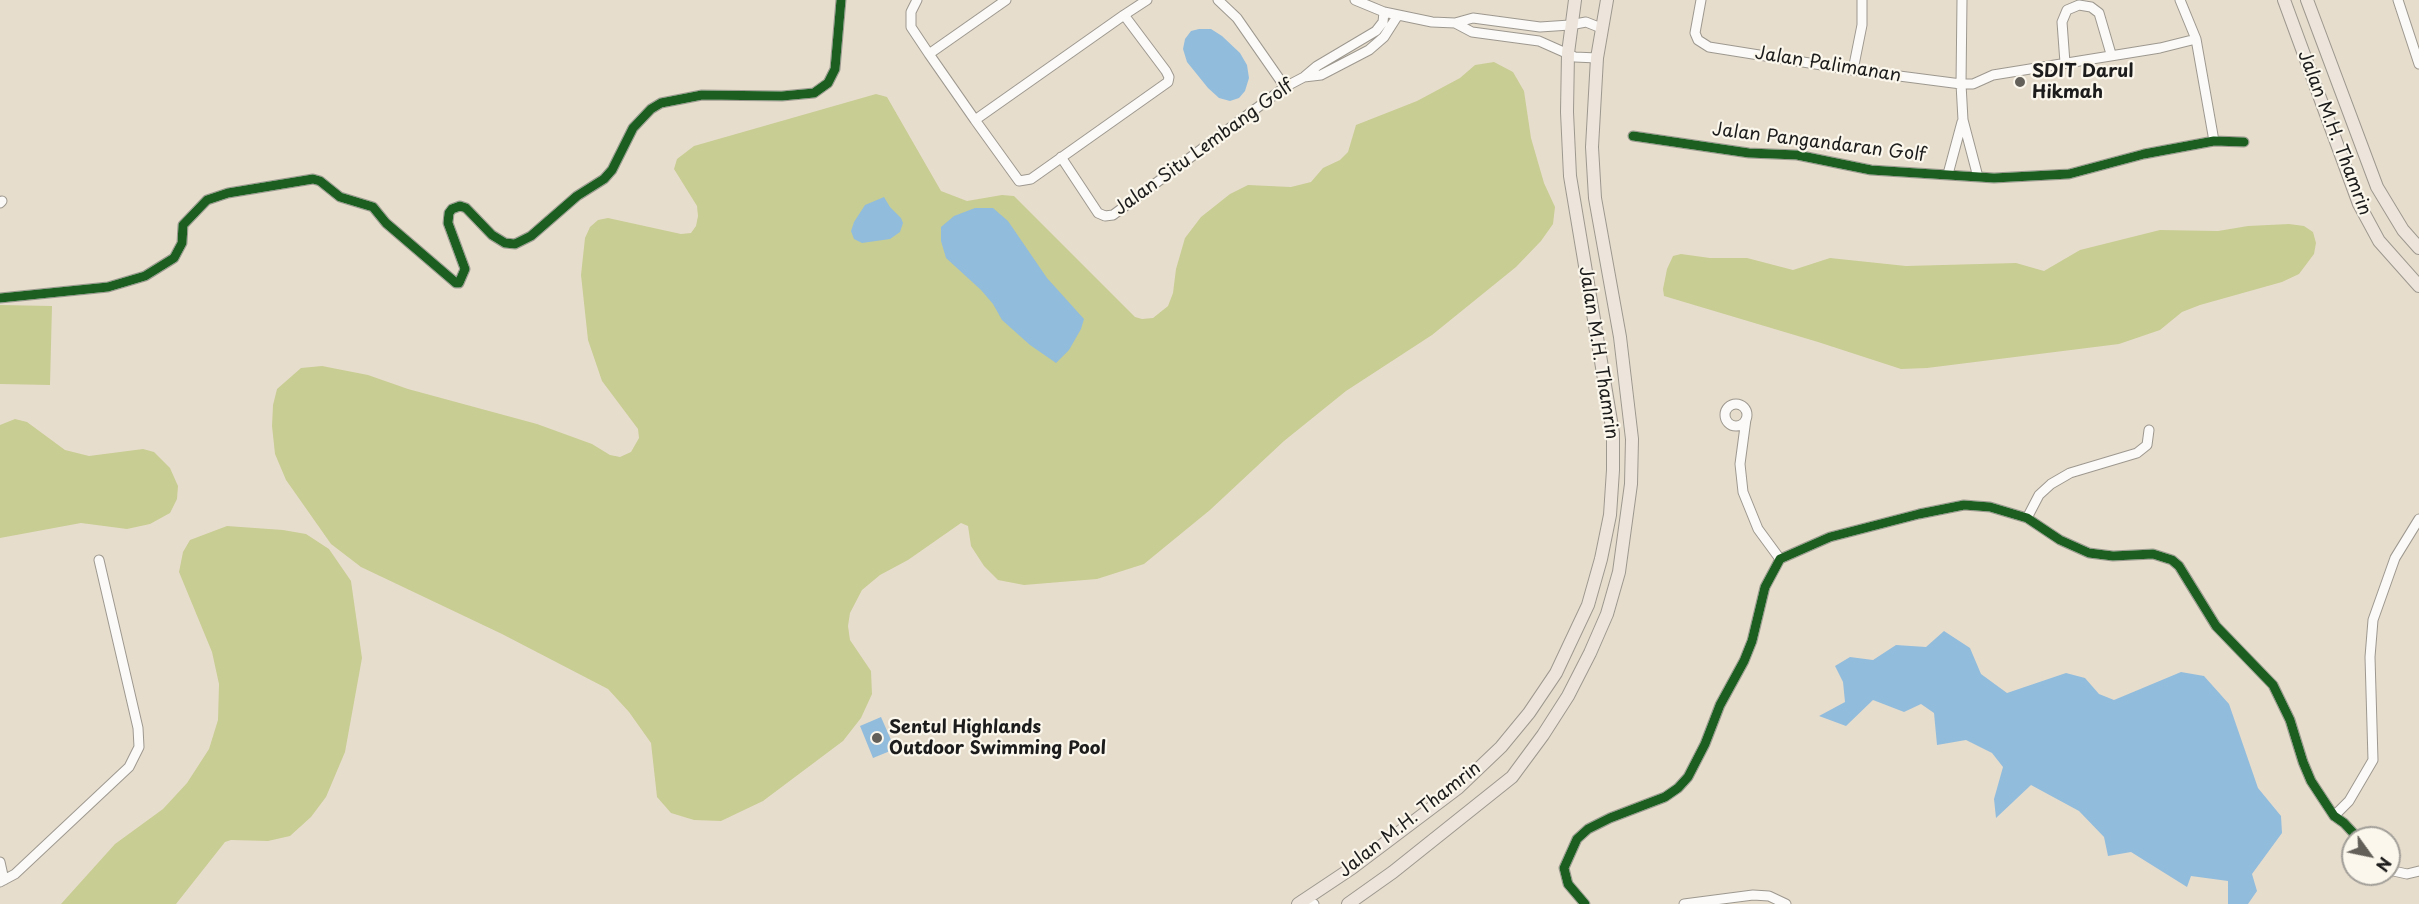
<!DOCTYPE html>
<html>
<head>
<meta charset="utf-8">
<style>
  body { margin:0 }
  #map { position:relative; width:2419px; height:904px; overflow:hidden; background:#e7ddcd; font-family:"Playpen Sans",sans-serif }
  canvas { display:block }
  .north { position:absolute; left:2341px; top:826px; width:60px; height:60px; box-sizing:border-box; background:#fbf7ec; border:2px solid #a29f99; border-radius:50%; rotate:123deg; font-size:16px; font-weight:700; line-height:24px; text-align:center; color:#1c1c1c }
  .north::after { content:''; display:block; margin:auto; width:21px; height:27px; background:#63605a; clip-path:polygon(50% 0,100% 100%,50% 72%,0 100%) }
</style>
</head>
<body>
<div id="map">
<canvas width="2419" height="904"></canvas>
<div class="north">N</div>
</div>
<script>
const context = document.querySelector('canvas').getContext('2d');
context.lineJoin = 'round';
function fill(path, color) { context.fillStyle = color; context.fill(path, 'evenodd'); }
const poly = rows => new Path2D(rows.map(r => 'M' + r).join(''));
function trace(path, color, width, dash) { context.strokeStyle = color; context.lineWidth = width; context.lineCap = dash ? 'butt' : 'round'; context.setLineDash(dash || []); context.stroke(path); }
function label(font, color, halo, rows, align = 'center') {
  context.font = font + ' "Playpen Sans",sans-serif'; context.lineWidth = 4.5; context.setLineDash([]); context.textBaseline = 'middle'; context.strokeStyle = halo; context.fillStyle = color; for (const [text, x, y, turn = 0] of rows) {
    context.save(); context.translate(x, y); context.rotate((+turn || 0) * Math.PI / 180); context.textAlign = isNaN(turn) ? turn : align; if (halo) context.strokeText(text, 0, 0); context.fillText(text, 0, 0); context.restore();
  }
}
const green = poly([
  [1494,62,1513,72,1524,91,1531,138,1544,183,1555,207,1553,224,1541,241,1516,267,1432,335,1346,391,1284,441,1210,510,1144,564,1097,579,1024,585,998,580,984,566,971,546,968,526,961,523,908,560,880,575,862,590,850,613,848,626,850,640,871,671,872,694,861,718,843,741,763,801,721,821,694,820,671,813,657,797,651,743,629,712,608,689,502,634,361,567,331,544,286,480,275,454,272,426,273,405,277,389,301,368,322,366,368,375,408,389,537,424,592,444,610,455,620,457,631,452,639,438,638,429,602,381,588,340,581,275,585,238,590,227,598,220,608,218,681,234,691,233,696,226,698,216,697,206,674,169,677,159,694,146,876,94,887,97,941,191,967,201,1002,195,1014,196,1135,317,1142,319,1153,318,1168,306,1173,293,1176,269,1185,238,1201,217,1230,194,1248,185,1291,187,1311,182,1323,168,1340,160,1348,152,1356,125,1417,101,1460,78,1475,65],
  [2289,224,2304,226,2313,232,2316,243,2314,254,2299,274,2282,282,2200,305,2182,312,2160,330,2119,344,1927,368,1901,369,1818,342,1664,296,1663,289,1667,269,1673,256,1681,254,1710,258,1747,258,1793,270,1830,258,1906,266,2016,263,2044,271,2080,250,2160,230,2218,231,2248,226],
  [0,305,52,306,50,385,0,384],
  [15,419,27,422,65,450,89,456,143,449,154,452,170,468,178,486,177,499,170,513,150,524,127,529,81,523,0,538,0,425],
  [227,526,283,530,306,534,329,549,351,581,362,658,345,752,326,797,311,817,290,836,268,841,231,840,225,842,176,904,61,904,115,844,163,809,187,783,209,749,218,720,219,684,212,652,179,572,183,552,190,540]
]);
const water = poly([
  [1199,29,1211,29,1222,36,1240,53,1247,65,1249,78,1245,91,1239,98,1230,101,1219,98,1208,88,1187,62,1183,49,1185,39,1191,31],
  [884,197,890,207,901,218,903,223,900,232,890,239,862,243,854,239,851,231,854,222,865,205],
  [975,208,993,208,1008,221,1047,278,1084,319,1081,329,1069,350,1056,363,1030,345,1002,320,993,304,981,290,946,258,941,241,941,227,954,216],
  [1944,631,1970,648,1981,674,2007,693,2066,673,2085,678,2099,694,2114,700,2181,672,2204,676,2229,704,2258,788,2281,816,2282,833,2252,874,2257,891,2248,904,2228,904,2228,881,2191,876,2187,887,2131,852,2108,856,2104,837,2079,811,2031,785,1996,818,1994,799,2003,767,1992,753,1966,740,1937,745,1934,713,1921,704,1904,712,1873,700,1846,726,1819,716,1845,702,1843,682,1835,666,1850,657,1873,660,1896,645,1926,647],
  [881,717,895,749,873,758,860,726]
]);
const minor = poly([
  [917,0,911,12,911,27,929,54,1006,0],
  [1218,0,1237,18,1285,87],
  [1355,0,1384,12,1432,22,1455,23,1473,18,1540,27,1570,25,1586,22,1601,28],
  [1701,0,1695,33,1698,40,1709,47,1853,70,1961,84,1973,84,1993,75,2160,48,2196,39],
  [1962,0,1961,84,1963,120,1978,177],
  [2180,0,2196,39,2214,141],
  [2398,0,2419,64],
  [1124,15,1166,71,1169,77,1168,82,1031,179,1019,181,975,120,1124,15,1147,0],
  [1455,23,1472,32,1539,41,1575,57,1597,58],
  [929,54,975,120],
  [2065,63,2062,22,2067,10,2079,5,2091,7,2099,13,2111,54],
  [1853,70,1862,25,1862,0],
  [1304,77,1321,75,1369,50,1384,37,1398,15],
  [1633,136,1749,153,1797,155,1871,170,1994,178,2069,174,2144,154,2214,141,2244,142],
  [1061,157,1098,213,1105,216,1113,215,1285,87,1304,77,1317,66,1376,31,1383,22,1384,12],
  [1948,174,1962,122],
  [0,203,2,201],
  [0,298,108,287,145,276,174,258,182,243,183,225,207,200,228,193,313,179,320,181,340,197,373,207,386,223,456,283,459,283,465,269,448,223,449,213,452,209,460,206,466,208,492,235,505,243,515,244,531,236,577,196,604,179,612,170,633,128,651,109,661,103,702,95,782,96,814,93,828,83,835,69,841,0],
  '1725 415a11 11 0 1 1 22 0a11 11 0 1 1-22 0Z',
  [1746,419,1740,464,1743,492,1758,529,1780,559],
  [2027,518,2039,495,2051,484,2070,473,2137,453,2147,445,2149,430],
  [2334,816,2349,801,2373,760,2370,657,2373,620,2395,558,2419,519],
  [0,862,4,880],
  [2389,870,2407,874,2419,871],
  [0,882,15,874,129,767,139,747,138,728,99,560],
  [1302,900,1314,904],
  [1585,904,1568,884,1564,868,1577,839,1588,829,1610,818,1665,797,1678,788,1688,777,1705,744,1720,705,1744,661,1752,641,1765,587,1780,559,1830,537,1919,514,1964,505,1990,507,2027,518,2060,540,2089,553,2113,556,2153,554,2172,560,2179,566,2216,626,2273,685,2290,720,2303,762,2311,781,2334,816,2344,823,2358,838],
  [1684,904,1753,895,1769,896,1786,904]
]);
const major = poly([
  [2284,0,2359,204,2379,241,2419,286],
  [2307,0,2377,187,2403,230,2419,248],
  [1298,904,1352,868,1458,788,1501,747,1529,713,1556,673,1588,605,1601,559,1610,515,1613,470,1613,433,1570,176,1567,112,1568,53,1575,0],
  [1348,904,1393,872,1512,777,1543,735,1568,696,1590,653,1607,614,1619,572,1631,484,1632,439,1620,337,1595,198,1592,147,1597,58,1607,0]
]);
const cycleway = poly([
  [1633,136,1749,153,1797,155,1871,170,1994,178,2069,174,2144,154,2214,141,2244,142],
  [0,298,108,287,145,276,174,258,182,243,183,225,207,200,228,193,313,179,320,181,340,197,373,207,386,223,456,283,459,283,465,269,448,223,449,213,452,209,460,206,466,208,492,235,505,243,515,244,531,236,577,196,604,179,612,170,633,128,651,109,661,103,702,95,782,96,814,93,828,83,835,69,841,0],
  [1585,904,1568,884,1564,868,1577,839,1588,829,1610,818,1665,797,1678,788,1688,777,1705,744,1720,705,1744,661,1752,641,1765,587,1780,559,1830,537,1919,514,1964,505,1990,507,2027,518,2060,540,2089,553,2113,556,2153,554,2172,560,2179,566,2216,626,2273,685,2290,720,2303,762,2311,781,2334,816,2344,823,2358,838]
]);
const markers = [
  [2020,82,6,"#63605a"],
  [877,738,6,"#63605a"]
];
const streetNames = [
  ["Jalan Palimanan",1828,65,9],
  ["Jalan M.H. Thamrin",2334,133,69],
  ["Jalan Pangandaran Golf",1819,143,7],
  ["Jalan Situ Lembang Golf",1204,148,-36],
  ["Jalan M.H. Thamrin",1598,353,81],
  ["Jalan M.H. Thamrin",1410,820,-38]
];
const poiNames = [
  ["SDIT Darul",2032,72],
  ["Hikmah",2032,93],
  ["Sentul Highlands",889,728],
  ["Outdoor Swimming Pool",889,749]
];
fill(green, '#c8cd93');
fill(water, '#92bcdc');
trace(minor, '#9d988f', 11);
trace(major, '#9d988f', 14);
trace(minor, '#fbfaf8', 9);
trace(major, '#ede5db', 12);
trace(cycleway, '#1b5e20', 9);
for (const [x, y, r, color] of markers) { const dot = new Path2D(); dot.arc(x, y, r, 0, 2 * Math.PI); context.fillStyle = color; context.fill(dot); trace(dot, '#fbf7ec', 2); }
label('18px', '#1c1c1c', '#fbf7ec', streetNames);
label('bold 18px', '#1c1c1c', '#fbf7ec', poiNames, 'left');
</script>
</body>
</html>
